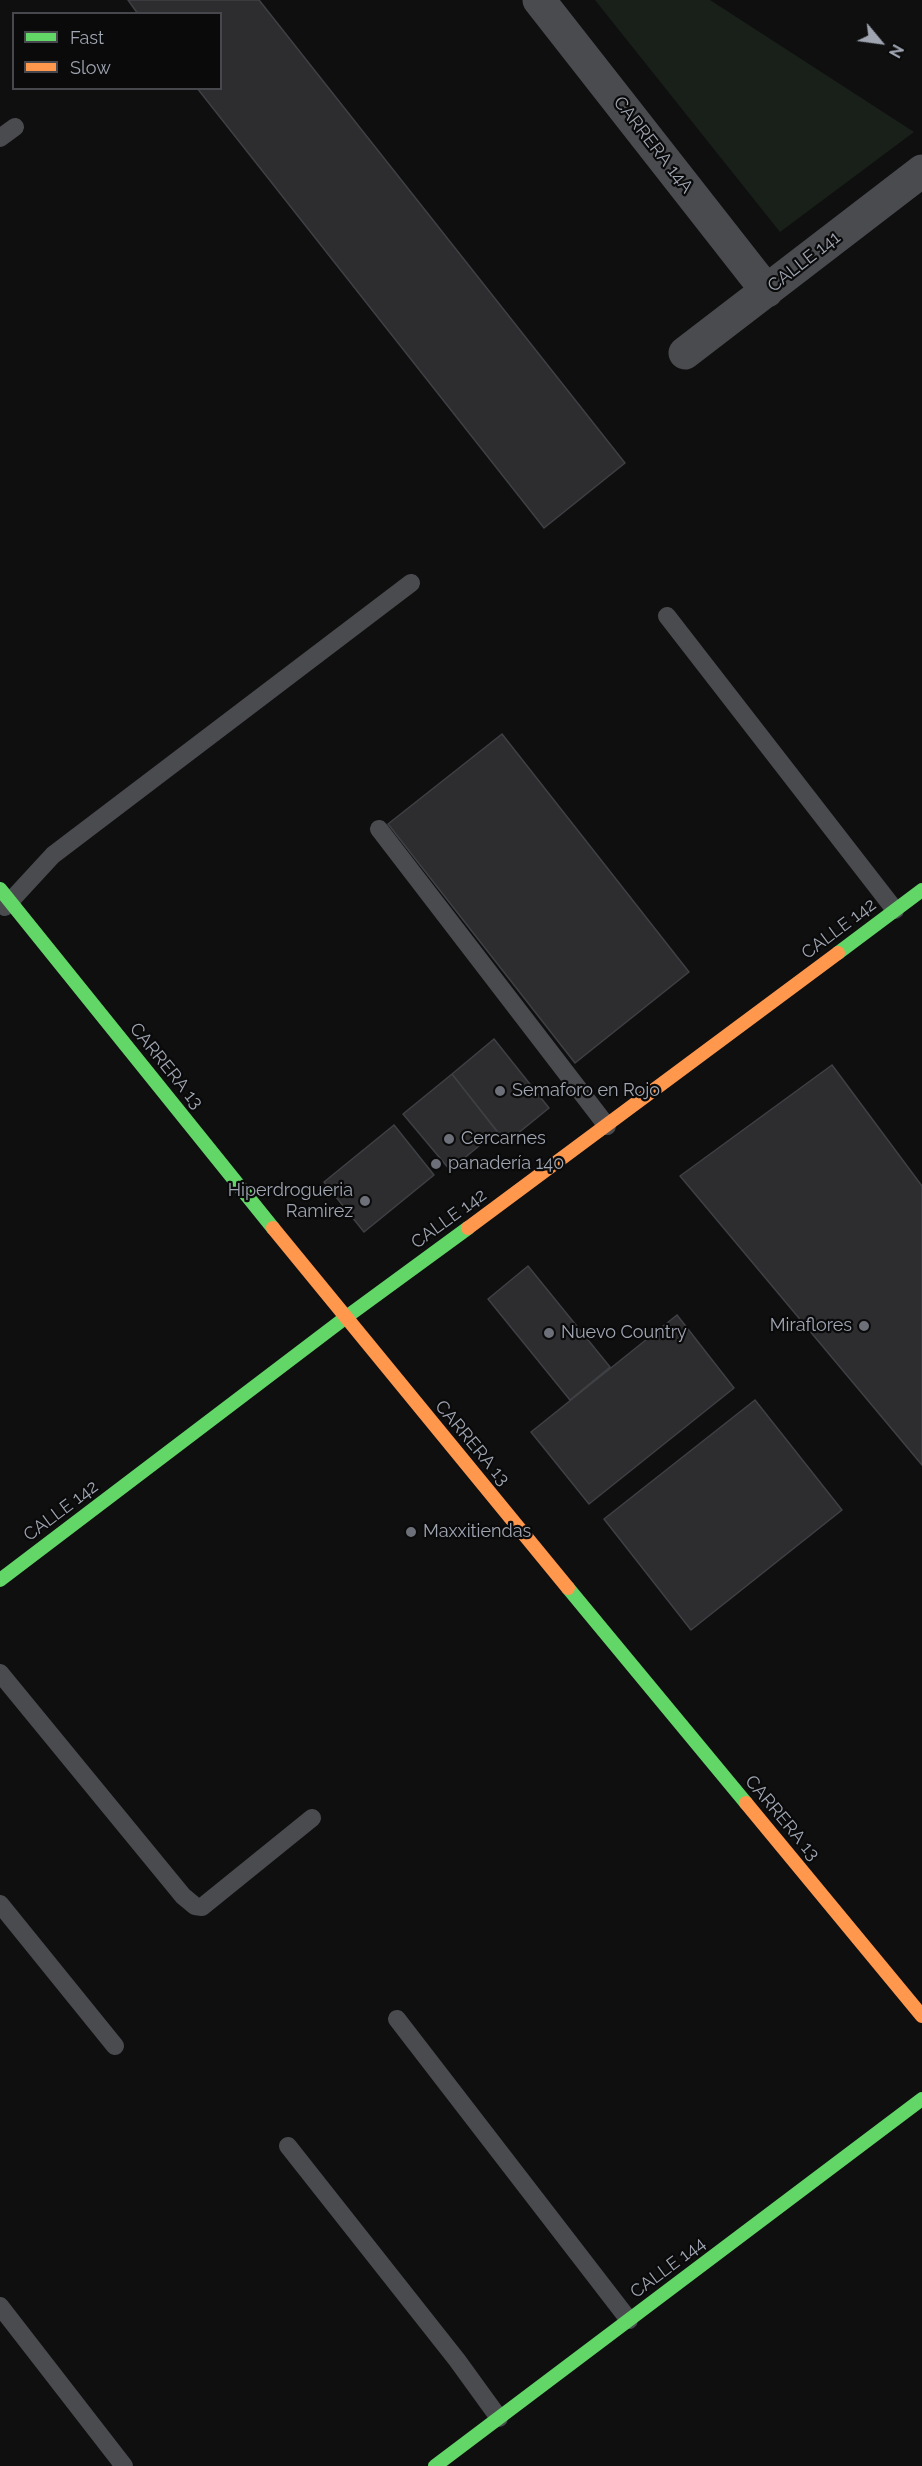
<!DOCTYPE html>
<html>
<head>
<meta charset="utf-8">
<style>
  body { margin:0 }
  #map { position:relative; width:922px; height:2466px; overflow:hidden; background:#0f0f10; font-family:Raleway,sans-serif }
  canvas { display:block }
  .legend { position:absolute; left:12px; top:12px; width:210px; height:78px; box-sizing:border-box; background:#0a0a0b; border:2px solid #46484d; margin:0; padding:8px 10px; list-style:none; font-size:18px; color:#9fa5b1 }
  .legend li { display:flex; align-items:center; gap:12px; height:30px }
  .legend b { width:30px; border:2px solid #46484d }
  .north { position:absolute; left:850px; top:12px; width:60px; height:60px; -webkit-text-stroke:4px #0a0a0b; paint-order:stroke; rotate:119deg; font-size:16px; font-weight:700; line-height:24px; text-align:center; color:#9fa5b1 }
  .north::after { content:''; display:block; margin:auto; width:21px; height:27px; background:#9fa5b1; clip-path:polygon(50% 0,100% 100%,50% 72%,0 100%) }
</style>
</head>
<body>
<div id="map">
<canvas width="922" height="2466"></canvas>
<ul class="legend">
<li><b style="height:8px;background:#63d668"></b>Fast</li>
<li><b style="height:8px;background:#ff974d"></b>Slow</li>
</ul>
<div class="north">N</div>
</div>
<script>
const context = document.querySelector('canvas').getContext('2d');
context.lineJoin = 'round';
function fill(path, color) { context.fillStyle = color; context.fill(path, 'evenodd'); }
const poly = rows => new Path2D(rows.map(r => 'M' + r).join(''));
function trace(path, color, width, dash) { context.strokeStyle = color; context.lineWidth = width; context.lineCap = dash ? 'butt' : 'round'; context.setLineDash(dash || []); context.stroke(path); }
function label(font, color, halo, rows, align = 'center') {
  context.font = font + ' Raleway,sans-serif'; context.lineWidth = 4.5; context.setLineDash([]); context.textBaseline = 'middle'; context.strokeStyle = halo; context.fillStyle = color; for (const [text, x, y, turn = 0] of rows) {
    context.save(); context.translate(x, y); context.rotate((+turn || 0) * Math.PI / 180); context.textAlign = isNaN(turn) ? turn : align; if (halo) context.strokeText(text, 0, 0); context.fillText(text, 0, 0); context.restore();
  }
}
const green = poly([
  [595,0,710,0,914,132,780,232]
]);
const building = poly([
  [128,0,259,0,625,463,544,528,197,88,220,88,220,14,138,14,128,0],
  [502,734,689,972,575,1063,388,824,502,734],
  [494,1039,549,1108,506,1143,452,1074,494,1039],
  [832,1065,922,1186,922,1465,680,1176,832,1065],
  [452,1074,497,1131,450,1170,403,1114,452,1074],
  [394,1125,434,1175,364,1232,324,1182,394,1125],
  [528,1266,610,1367,570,1400,488,1299,528,1266],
  [677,1315,734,1388,589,1504,531,1432,677,1315],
  [755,1400,842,1510,691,1630,604,1519,755,1400]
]);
const lane = poly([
  [0,138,15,127],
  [667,616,895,910],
  [379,829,607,1126],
  [5,907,53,855,411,583],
  [0,1673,183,1896,195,1906,202,1907,312,1818],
  [0,1904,115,2046],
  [397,2019,629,2320],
  [288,2146,457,2360,499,2418],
  [0,2306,124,2466]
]);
const street = poly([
  [539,0,767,291],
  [685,353,922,171]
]);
const fast = poly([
  [0,889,273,1228],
  [838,953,922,890],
  [0,1580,345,1318,468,1228],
  [568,1588,746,1803],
  [435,2466,922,2099]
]);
const slow = poly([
  [273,1228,568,1588],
  [468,1228,838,953],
  [746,1803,922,2016]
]);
const markers = [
  [500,1091,6,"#6d7079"],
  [449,1139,6,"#6d7079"],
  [436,1164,6,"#6d7079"],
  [365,1201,6,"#6d7079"],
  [864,1326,6,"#6d7079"],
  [549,1333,6,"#6d7079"],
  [411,1532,6,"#6d7079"]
];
const streetNames = [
  ["CARRERA 14A",653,145,52],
  ["CALLE 141",804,262,-38],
  ["CALLE 142",839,929,-37],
  ["CARRERA 13",166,1066,51],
  ["CALLE 142",449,1219,-36],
  ["CARRERA 13",472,1443,50],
  ["CALLE 142",61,1511,-37],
  ["CARRERA 13",782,1818,50],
  ["CALLE 144",668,2268,-37]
];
const poiNames = [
  ["Semaforo en Rojo",512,1091],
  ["Cercarnes",461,1139],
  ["panadería 140",448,1164],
  ["Hiperdrogueria",353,1191,"right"],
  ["Ramirez",353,1212,"right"],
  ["Miraflores",852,1326,"right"],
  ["Nuevo Country",561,1333],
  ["Maxxitiendas",423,1532]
];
fill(green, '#19201a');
fill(building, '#2d2d2f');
trace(building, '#3e4044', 1.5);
trace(lane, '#4a4b4f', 18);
trace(street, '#4a4b4f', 33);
trace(fast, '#63d668', 14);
trace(slow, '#ff974d', 14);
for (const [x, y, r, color] of markers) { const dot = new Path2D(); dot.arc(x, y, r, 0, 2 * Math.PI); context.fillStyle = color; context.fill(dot); trace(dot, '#0a0a0b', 2); }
label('18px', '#9fa5b1', '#0a0a0b', streetNames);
label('18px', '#9fa5b1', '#0a0a0b', poiNames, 'left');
</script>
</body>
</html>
